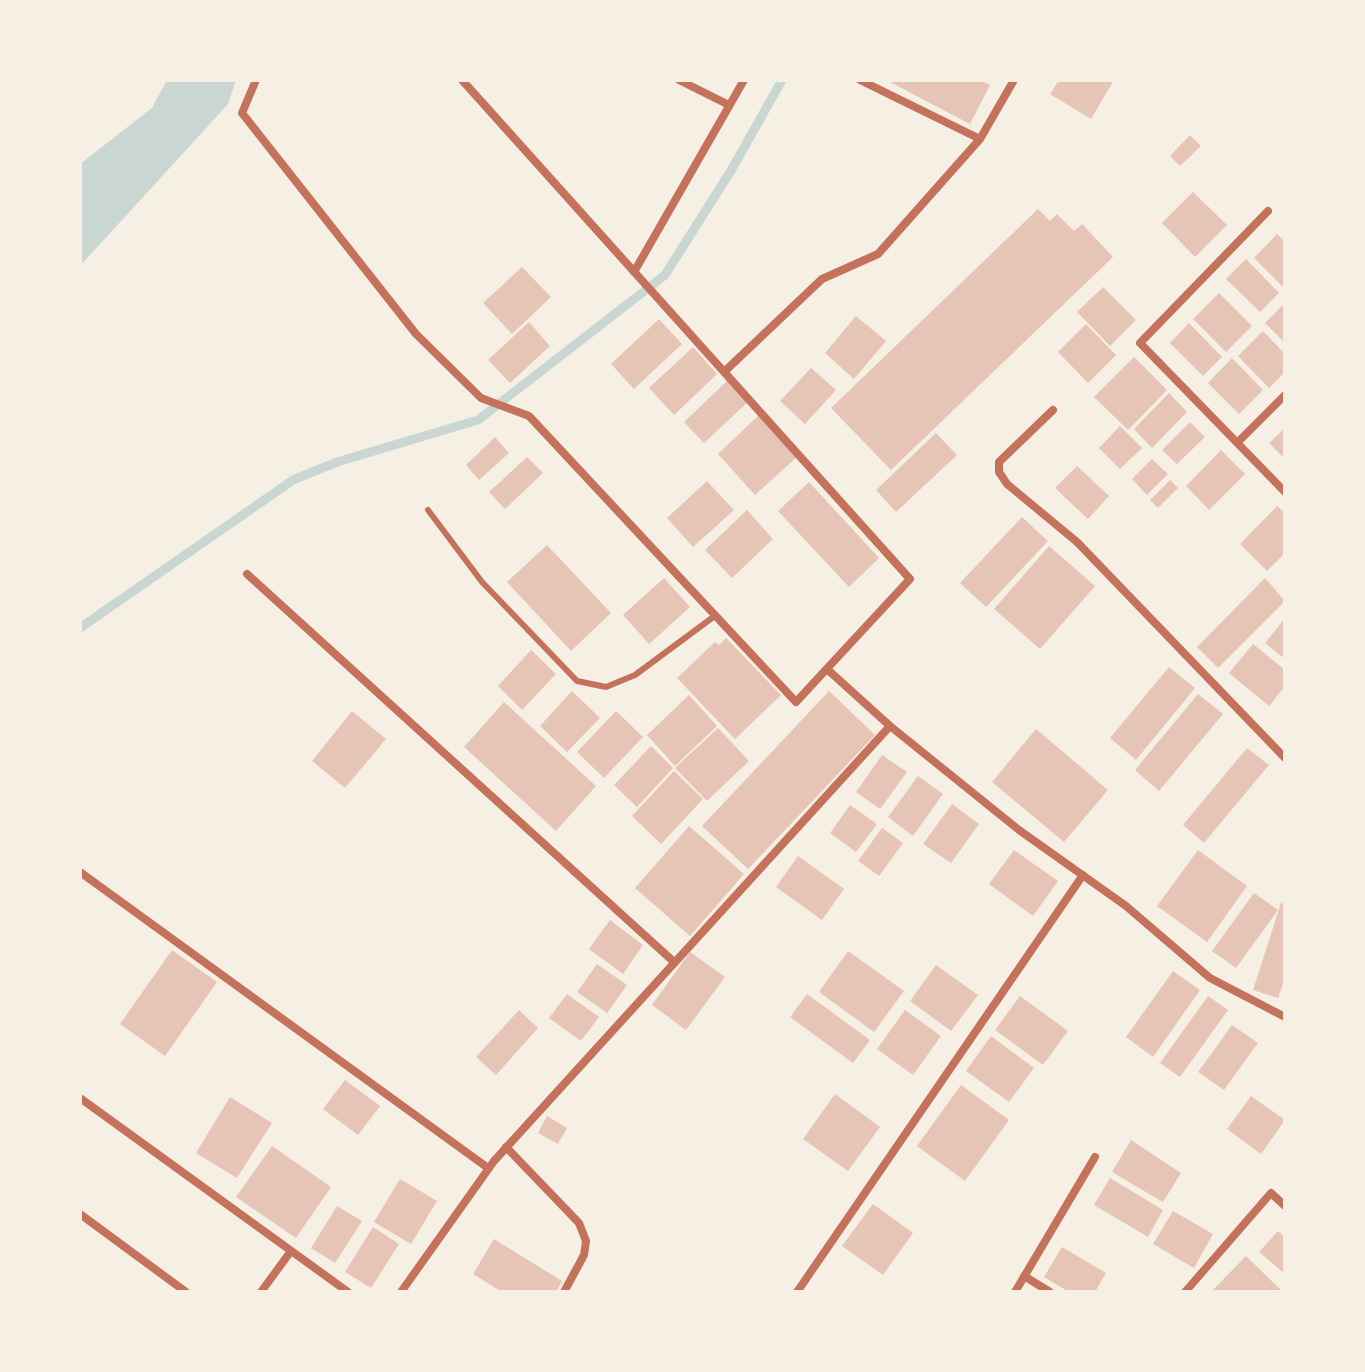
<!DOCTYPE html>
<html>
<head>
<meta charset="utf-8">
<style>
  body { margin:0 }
  #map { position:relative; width:1365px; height:1372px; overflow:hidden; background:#f6efe4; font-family:Jost,sans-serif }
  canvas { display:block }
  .frame { position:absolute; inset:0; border:82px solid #f6efe4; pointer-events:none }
</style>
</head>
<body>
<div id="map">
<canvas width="1365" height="1372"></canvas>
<div class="frame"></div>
</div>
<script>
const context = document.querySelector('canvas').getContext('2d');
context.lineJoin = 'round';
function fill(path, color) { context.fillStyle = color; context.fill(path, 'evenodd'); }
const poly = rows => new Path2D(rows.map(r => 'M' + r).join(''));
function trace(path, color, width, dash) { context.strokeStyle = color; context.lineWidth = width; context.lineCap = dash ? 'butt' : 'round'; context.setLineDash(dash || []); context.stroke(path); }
const water = poly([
  [167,80,236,80,228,104,80,266,80,164,152,108]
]);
const stream = poly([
  [80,628,293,480,337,462,478,420,665,275,732,169,782,80]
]);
const building = poly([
  [886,80,980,80,990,85,970,124],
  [1059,80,1114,80,1091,119,1050,94],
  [1190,135,1201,146,1180,166,1170,156],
  [1193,192,1227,225,1195,257,1162,223],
  [1038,209,1050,221,1057,214,1074,231,1082,224,1113,257,891,470,831,408],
  [1277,234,1285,242,1285,289,1254,258],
  [1246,259,1279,293,1260,312,1226,279],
  [522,267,551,297,512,334,483,303],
  [1103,287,1136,320,1110,346,1077,312],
  [1219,293,1252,326,1226,352,1193,319],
  [1285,303,1285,343,1265,323],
  [856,316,886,341,854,379,825,353],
  [659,319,682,344,634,389,611,364],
  [529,322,550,346,510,383,488,360],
  [1189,323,1222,357,1203,376,1170,343],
  [1086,324,1116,355,1088,383,1058,352],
  [1263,331,1285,354,1285,372,1269,388,1238,356],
  [693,347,717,374,674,415,649,388],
  [1134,357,1167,390,1128,430,1094,397],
  [1232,358,1263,390,1239,414,1208,383],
  [811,368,836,390,805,424,780,401],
  [728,380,748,402,704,443,684,422],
  [1169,393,1187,412,1152,448,1134,429],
  [759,415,798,456,755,495,718,454],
  [1190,422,1205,437,1177,464,1162,450],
  [1120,426,1142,448,1120,469,1099,448],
  [1285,428,1285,459,1269,443],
  [936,433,957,455,896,512,876,490],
  [495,437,509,453,479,480,466,465],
  [1221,450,1245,474,1209,510,1186,486],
  [527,457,543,473,505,509,489,492],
  [1152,459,1168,474,1147,495,1132,479],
  [1077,466,1109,496,1088,519,1055,488],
  [1170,480,1178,488,1158,508,1150,500],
  [707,481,734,510,693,547,667,518],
  [809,482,879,558,849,587,778,511],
  [1277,506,1285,513,1285,553,1267,571,1240,544],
  [747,510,773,539,732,578,705,550],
  [1022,517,1048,541,986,607,960,583],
  [547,545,611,613,571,651,507,582],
  [1049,546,1095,586,1040,649,994,609],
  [664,578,690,607,649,644,623,615],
  [1265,578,1285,601,1218,668,1197,647],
  [1285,618,1285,659,1265,643],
  [726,638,781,695,735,739,677,678,715,642,719,645],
  [1253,644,1285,670,1285,686,1269,706,1229,673],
  [531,650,556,674,522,710,498,686],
  [1169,667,1195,688,1136,760,1110,738],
  [572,691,600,718,567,752,540,726],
  [829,691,875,735,748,869,702,826],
  [1198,694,1223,714,1159,791,1135,770],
  [689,695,717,726,675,766,647,735],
  [504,702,596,786,556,831,464,747],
  [352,711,386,739,345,788,312,761],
  [616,711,643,737,604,778,577,752],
  [718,728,749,761,707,801,675,768],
  [1036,729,1108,790,1064,842,992,782],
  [651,746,673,768,637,807,614,785],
  [1247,748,1269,765,1204,843,1183,825],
  [882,755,907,772,880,809,856,792],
  [674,771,703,799,661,844,632,816],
  [918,776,943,794,913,836,888,817],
  [952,804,979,824,951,863,923,844],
  [850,805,877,824,856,852,830,833],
  [689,826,744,874,690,936,635,888],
  [882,828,903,843,879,876,858,861],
  [1014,850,1058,881,1033,916,989,884],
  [1198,850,1247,886,1207,942,1157,906],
  [798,856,844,889,822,920,776,887],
  [1254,893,1278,910,1236,968,1212,951],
  [1281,903,1285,904,1285,978,1278,998,1253,990],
  [610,920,643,945,623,974,589,949],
  [172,950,217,982,165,1056,120,1024],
  [848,951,904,991,874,1032,819,992],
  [690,952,725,977,686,1030,652,1005],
  [597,964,627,985,607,1013,577,992],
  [936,965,978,995,951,1031,910,1001],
  [1173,971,1200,990,1153,1057,1126,1037],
  [567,994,599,1017,581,1041,549,1018],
  [807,994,870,1040,853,1063,790,1017],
  [1020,996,1068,1031,1043,1065,995,1030],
  [1208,996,1228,1010,1180,1077,1160,1063],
  [519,1010,538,1028,496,1075,476,1057],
  [905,1010,941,1036,913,1075,877,1049],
  [1232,1025,1258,1043,1224,1090,1198,1072],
  [991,1036,1034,1068,1009,1102,966,1071],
  [345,1080,380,1106,358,1135,323,1109],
  [961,1085,1009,1120,965,1181,917,1146],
  [835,1094,880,1127,848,1171,803,1139],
  [1251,1096,1285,1120,1261,1154,1227,1129],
  [230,1097,272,1123,237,1178,196,1153],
  [547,1116,567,1128,558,1144,538,1133],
  [1131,1140,1181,1173,1163,1202,1112,1172],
  [272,1146,331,1187,296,1238,236,1197],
  [1110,1178,1163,1210,1148,1237,1094,1205],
  [400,1179,437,1201,411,1244,374,1222],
  [873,1204,913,1233,883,1275,842,1246],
  [337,1206,362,1221,335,1263,311,1248],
  [1173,1211,1213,1234,1194,1268,1153,1244],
  [373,1227,399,1244,371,1288,345,1272],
  [1278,1231,1285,1237,1285,1274,1259,1252],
  [494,1239,562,1281,556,1292,502,1292,473,1274],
  [1062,1247,1106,1273,1095,1292,1069,1292,1044,1277],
  [1246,1256,1283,1292,1211,1292]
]);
const service = poly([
  [428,510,482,582,577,681,606,687,635,675,716,615]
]);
const minor = poly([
  [256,80,242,113,416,334,481,398,529,416,796,702,910,579,462,80],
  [679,80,729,105],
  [860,80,980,139,1014,80],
  [1268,211,1140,343,1285,492],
  [634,272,744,80],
  [724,372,822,279,878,254,980,139],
  [1053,410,999,462,999,472,1007,484,1077,542,1285,758],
  [1237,443,1285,395],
  [247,574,674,962],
  [828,670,890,726,1019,830,1126,906,1210,978,1285,1017],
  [80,872,488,1168],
  [80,1098,348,1292],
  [506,1147,579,1223,586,1241,584,1255,564,1292],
  [80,1214,186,1292],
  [1024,1276,1050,1292],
  [261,1292,291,1251],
  [401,1292,494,1161,890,726],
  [797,1292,1083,875],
  [1015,1292,1095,1157],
  [1185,1292,1271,1193,1285,1206]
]);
fill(water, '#c9d6d2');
trace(stream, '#c9d6d2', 9);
fill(building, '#e6c5b7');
trace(service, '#c5725c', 6);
trace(minor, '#c5725c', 8);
</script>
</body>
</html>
